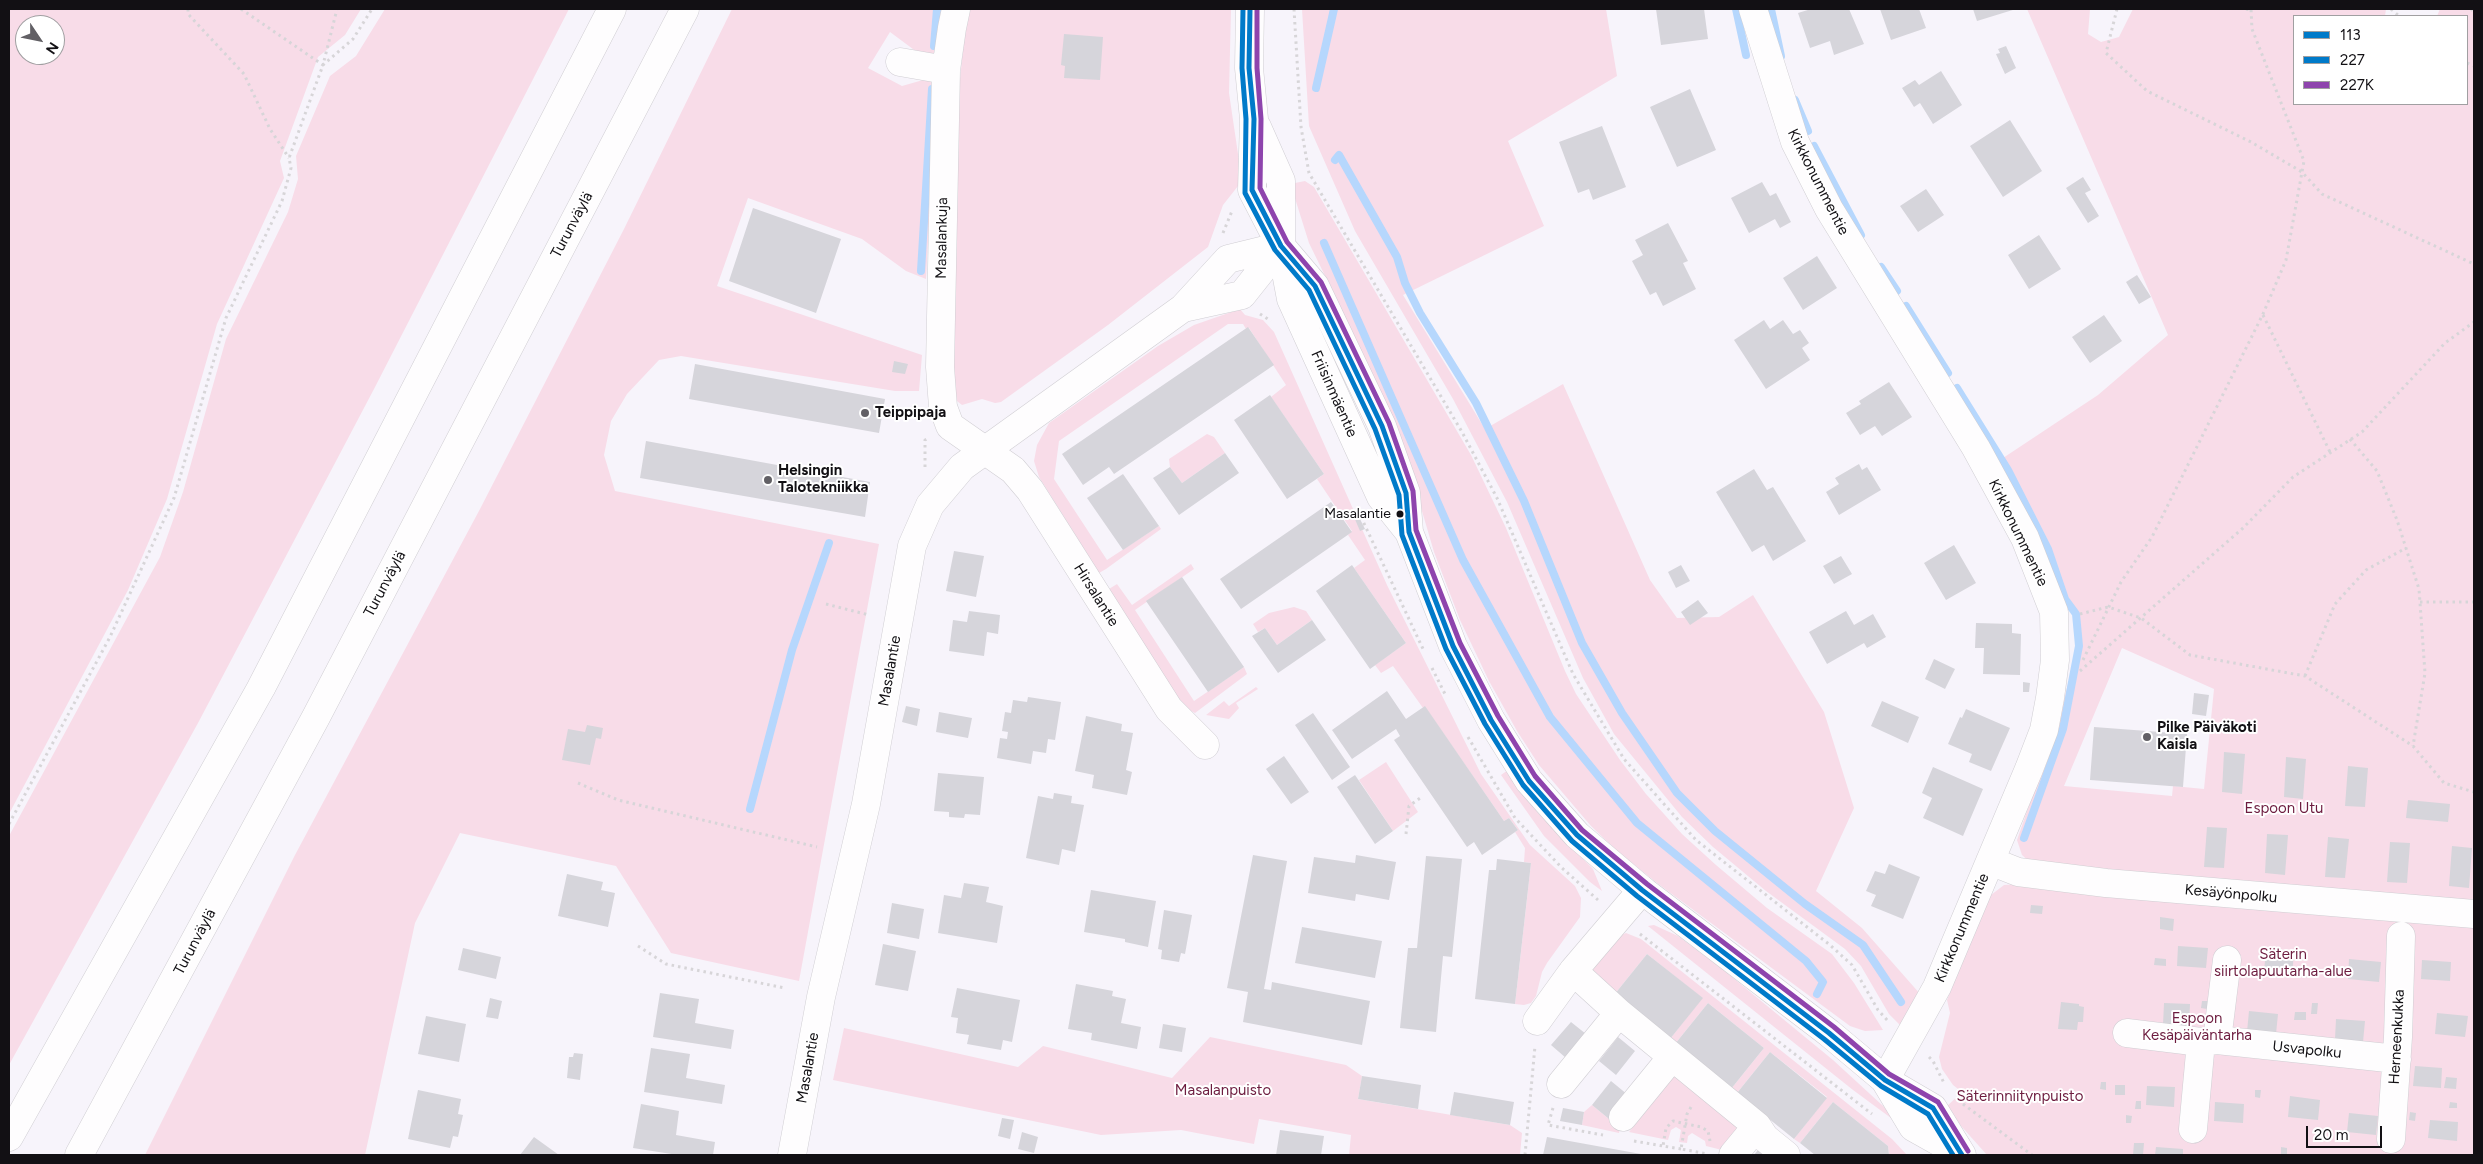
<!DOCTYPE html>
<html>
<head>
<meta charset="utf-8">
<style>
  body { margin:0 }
  #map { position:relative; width:2483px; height:1164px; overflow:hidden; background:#f7f4fb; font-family:Figtree,sans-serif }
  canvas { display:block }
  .frame { position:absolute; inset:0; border:10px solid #121014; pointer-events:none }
  .legend { position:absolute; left:2293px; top:15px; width:175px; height:90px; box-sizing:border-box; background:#fff; border:1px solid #a09fa1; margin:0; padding:6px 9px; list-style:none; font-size:15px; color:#121014 }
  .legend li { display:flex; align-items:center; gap:10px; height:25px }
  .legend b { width:25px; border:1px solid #a09fa1 }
  .north { position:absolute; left:15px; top:15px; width:50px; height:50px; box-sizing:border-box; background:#fff; border:1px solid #a09fa1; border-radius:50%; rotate:124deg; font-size:14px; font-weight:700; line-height:20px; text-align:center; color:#121014 }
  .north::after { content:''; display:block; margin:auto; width:18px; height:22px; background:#626065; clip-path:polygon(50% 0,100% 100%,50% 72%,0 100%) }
  .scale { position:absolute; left:2306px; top:1126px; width:76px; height:22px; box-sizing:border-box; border:2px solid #121014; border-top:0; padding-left:6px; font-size:15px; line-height:18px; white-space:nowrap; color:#121014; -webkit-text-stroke:4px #fff; paint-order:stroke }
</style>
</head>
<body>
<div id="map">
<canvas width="2483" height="1164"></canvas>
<div class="frame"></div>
<ul class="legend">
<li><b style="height:6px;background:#007ac9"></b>113</li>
<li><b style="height:6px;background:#007ac9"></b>227</li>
<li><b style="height:6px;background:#8e44ad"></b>227K</li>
</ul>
<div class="north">N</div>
<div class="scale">20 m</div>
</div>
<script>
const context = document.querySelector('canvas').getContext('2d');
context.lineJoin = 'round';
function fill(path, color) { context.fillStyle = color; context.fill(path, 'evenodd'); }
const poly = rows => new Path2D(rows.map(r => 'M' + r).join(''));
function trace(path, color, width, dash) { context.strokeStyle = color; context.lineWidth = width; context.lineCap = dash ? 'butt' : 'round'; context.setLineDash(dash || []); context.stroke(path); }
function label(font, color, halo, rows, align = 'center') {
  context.font = font + ' Figtree,sans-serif'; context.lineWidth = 4; context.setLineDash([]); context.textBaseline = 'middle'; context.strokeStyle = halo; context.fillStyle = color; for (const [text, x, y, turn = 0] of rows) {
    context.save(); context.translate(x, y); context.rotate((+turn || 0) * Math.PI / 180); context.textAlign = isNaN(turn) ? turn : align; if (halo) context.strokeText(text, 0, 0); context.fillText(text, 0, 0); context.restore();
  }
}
const green = poly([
  [9,9,361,9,345,35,318,57,280,161,284,178,217,324,167,499,128,590,9,814],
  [25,25,55,25,55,55,25,55],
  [385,9,569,9,374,389,198,723,9,1065,9,836,160,557,183,492,226,339,288,212,298,179,296,156,330,76,356,56],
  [732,9,941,9,938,60,925,58,890,32,868,68,902,86,937,76,926,279,906,271,862,239,748,198,717,286,922,355,919,391,895,391,681,356,659,360,627,394,611,421,604,455,615,491,879,544,799,981,671,953,616,866,460,833,415,923,365,1155,145,1155,295,855,480,509,624,229],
  [967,9,1231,9,1229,93,1242,181,1223,205,1208,247,1108,325,1001,402,995,403,982,399,962,405,957,401,951,380,954,139],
  [1302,9,1606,9,1617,76,1508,141,1544,226,1403,295,1485,429,1563,384,1650,580,1677,618,1719,617,1753,595,1824,712,1854,808,1816,891,1862,928,1921,995,1900,1025,1889,1014,1861,966,1845,949,1766,891,1713,847,1682,817,1614,734,1583,678,1507,502,1453,399,1355,231,1316,142,1309,126],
  [2027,9,2090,9,2088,34,2101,42,2119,37,2133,9,2386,9,2385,16,2294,16,2294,104,2467,104,2467,16,2437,16,2440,9,2474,9,2474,1155,1987,1155,1945,1108,1962,1092,1953,1085,1942,1069,1939,1057,1950,1013,1947,1000,1983,909,1991,895,2004,885,2020,884,2037,869,2022,855,2017,840,2060,716,2076,652,2074,615,2063,597,2056,570,2000,460,2098,395,2168,335],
  [2122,648,2214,689,2204,789,2173,786,2172,796,2064,786],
  [1305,181,1314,187,1471,455,1506,528,1565,671,1576,694,1620,760,1646,794,1682,834,1716,865,1767,908,1832,954,1854,983,1883,1030,1865,1031,1850,1026,1657,883,1617,851,1591,826,1539,765,1517,731,1489,681,1460,620,1434,552,1417,494,1330,286,1309,243,1293,192,1295,183],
  [1240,309,1245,315,1263,320,1274,332,1387,585,1481,774,1530,845,1575,886,1581,898,1580,917,1547,963,1542,972,1536,996,1531,1003,1524,1005,1515,1004,1531,863,1524,862,1525,848,1515,832,1518,830,1509,818,1504,821,1425,707,1423,708,1393,666,1381,673,1375,665,1406,643,1354,568,1365,560,1348,535,1352,531,1317,479,1324,474,1271,397,1286,385,1249,328,1246,329,1243,324,1228,324,1059,441,1054,479,1107,560,1159,526,1161,529,1106,569,1099,573,1039,477,1034,461,1037,445,1049,423,1158,346,1194,325],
  [1207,434,1214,437,1225,453,1182,483,1170,467,1169,459],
  [1191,564,1194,569,1135,610,1194,701,1244,667,1247,674,1195,713,1180,705,1109,589,1117,584,1132,605],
  [1294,607,1306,611,1312,620,1277,645,1265,628,1258,632,1253,624,1269,613],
  [1256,687,1258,689,1236,703,1239,708,1229,719,1206,715,1224,701,1229,706],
  [1386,762,1418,812,1393,831,1359,780],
  [1508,770,1538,813,1593,869,1602,891,1590,882,1544,836,1501,775],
  [1654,925,1678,936,1721,968,1833,1060,1894,1116,1891,1118,1853,1090,1648,926],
  [1626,933,1641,939,1892,1139,1907,1155,1889,1155,1888,1146,1833,1102,1800,1143,1794,1139,1827,1097,1770,1052,1737,1093,1731,1089,1764,1048,1708,1003,1675,1044,1670,1039,1702,998,1647,954,1614,995,1588,975,1621,935],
  [844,1028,1018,1067,1043,1046,1172,1078,1210,1037,1346,1065,1362,1076,1358,1099,1510,1125,1522,1133,1520,1155,1349,1155,1351,1135,1259,1119,1254,1144,1181,1130,1101,1135,833,1080],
  [1680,1069,1741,1125,1722,1150,1706,1146,1705,1141,1692,1133,1688,1136,1687,1143,1679,1142,1681,1130,1676,1127,1671,1130,1668,1140,1629,1132],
  [1592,1105,1620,1128,1619,1133,1582,1125,1584,1112]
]);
const stream = poly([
  [1736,9,1746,55],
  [1771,9,1781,56],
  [934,46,937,9],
  [1316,88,1334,9],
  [1795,100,1808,131],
  [1814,146,1861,235],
  [1335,160,1339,155,1397,257,1405,283,1420,313,1476,403,1524,501,1582,643,1622,713,1677,793,1715,831,1805,904,1863,945,1901,1002],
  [1324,243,1463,560,1550,717,1637,823,1806,961,1823,982,1817,994],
  [1881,267,1897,291],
  [921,271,932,89],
  [1906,306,1948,373],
  [1957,388,2008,470,2048,549,2065,599,2076,614,2079,646,2063,729,2024,838],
  [750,809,792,650,829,543]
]);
const building = poly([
  [1656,9,1704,9,1708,39,1661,45],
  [1811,9,1849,9,1864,44,1834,55,1830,41,1810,48,1798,13],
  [1880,9,1919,9,1926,28,1891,40],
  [1973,9,2016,9,1977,21],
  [1064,34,1103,37,1100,80,1064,78,1065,66,1061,65],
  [2006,46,2016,68,2005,74,1996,54,2000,53,1998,49],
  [1941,71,1962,105,1933,124,1920,103,1914,107,1902,88,1915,80,1919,85],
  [1690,89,1716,150,1677,167,1650,107],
  [2010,120,2042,171,2003,197,1970,146],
  [1602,126,1626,187,1593,200,1589,189,1578,193,1559,142],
  [2083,177,2091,190,2085,193,2099,216,2088,223,2066,188],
  [1762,182,1770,196,1776,193,1791,222,1780,228,1775,219,1749,233,1731,198],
  [1926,189,1944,215,1918,232,1900,206],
  [753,208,841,239,816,313,729,281],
  [1668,223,1688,261,1683,263,1696,289,1663,306,1656,292,1650,295,1632,261,1643,255,1635,240],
  [2039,235,2061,269,2029,289,2008,255],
  [1817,256,1837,288,1803,310,1783,278],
  [2137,275,2151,297,2139,304,2126,282],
  [2104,315,2122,341,2090,363,2072,337],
  [1764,320,1770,329,1783,320,1793,334,1800,330,1809,343,1802,348,1810,360,1766,389,1734,340],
  [1248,327,1274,365,1114,474,1109,467,1083,485,1062,454],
  [894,361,908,364,905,374,892,372],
  [695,364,885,399,879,433,689,399],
  [1889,382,1912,417,1882,436,1875,426,1860,435,1846,413,1861,404,1859,401],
  [1270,395,1324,474,1287,499,1234,420],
  [646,441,870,482,865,517,640,478],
  [1225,453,1239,473,1179,515,1153,478,1170,467,1182,483],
  [1859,464,1862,470,1867,467,1881,490,1839,515,1826,492,1839,484,1835,478],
  [1754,469,1767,490,1773,487,1806,541,1773,561,1764,545,1752,552,1716,492],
  [1123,474,1159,526,1123,550,1087,498],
  [1331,502,1352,532,1241,609,1220,579],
  [1358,515,1365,529,1360,531,1354,517],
  [1954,545,1976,583,1946,600,1924,563],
  [954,551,984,556,976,597,946,591],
  [1841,556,1852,574,1834,584,1823,566],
  [1352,565,1406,643,1370,669,1316,591],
  [1681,565,1690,581,1676,588,1668,572],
  [1182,577,1244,667,1208,692,1146,601],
  [1698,600,1708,613,1690,625,1681,612],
  [969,611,1000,615,998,634,987,632,984,656,949,651,953,620,967,622],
  [1846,611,1854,625,1873,614,1886,637,1867,648,1864,643,1827,664,1809,632],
  [1312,620,1326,640,1278,673,1252,636,1265,628,1277,645],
  [1976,623,2012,624,2012,633,2021,634,2020,675,1983,674,1984,648,1975,648],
  [1934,659,1955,669,1945,689,1925,679],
  [2023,682,2030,683,2029,692,2023,692],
  [1387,691,1406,719,1425,706,1504,821,1509,818,1518,830,1482,855,1474,842,1467,847,1394,740,1400,736,1396,729,1352,759,1332,730],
  [2194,693,2209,695,2206,716,2192,714],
  [1028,697,1061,702,1055,740,1048,739,1046,753,1033,751,1031,764,997,758,1000,738,1007,739,1008,732,1002,731,1005,712,1011,713,1013,700,1027,702],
  [1882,701,1919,717,1908,743,1871,726],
  [906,706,920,709,917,726,902,722],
  [1966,709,2010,728,1991,771,1969,762,1972,754,1948,744,1960,717,1962,718],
  [939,712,972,718,968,738,936,732],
  [1313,713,1350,767,1332,780,1295,725],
  [1086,716,1122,724,1121,731,1133,733,1126,770,1132,772,1127,795,1092,788,1094,775,1075,771],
  [587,725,603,728,601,739,596,738,590,765,562,760,568,729,585,732],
  [2094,727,2187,734,2183,787,2090,780],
  [2224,752,2245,754,2242,794,2222,792],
  [1284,756,1309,792,1291,804,1266,769],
  [2286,757,2306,759,2303,799,2284,797],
  [2348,766,2368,768,2365,807,2345,806],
  [1933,767,1983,789,1963,836,1923,818,1932,798,1922,793],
  [938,773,984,777,980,815,965,814,964,818,949,817,949,812,934,811],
  [1355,775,1393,831,1375,844,1337,787],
  [1054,793,1072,796,1071,803,1084,805,1075,852,1062,849,1059,865,1026,858,1038,796,1053,799],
  [2408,800,2450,804,2448,822,2406,818],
  [2207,827,2227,828,2224,868,2204,867],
  [2267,834,2288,835,2285,875,2265,873],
  [2328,837,2349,839,2345,878,2325,877],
  [2390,842,2410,843,2407,883,2387,882],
  [2452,846,2472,848,2469,888,2449,886],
  [1253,855,1287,861,1264,989,1271,990,1272,982,1370,1001,1362,1045,1243,1022,1248,992,1227,988],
  [1356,855,1396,862,1389,900,1356,894,1355,901,1308,893,1314,857,1355,863],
  [1426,856,1462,859,1452,957,1443,956,1436,1032,1400,1028,1408,948,1417,948],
  [1497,859,1531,863,1515,1004,1475,999,1489,870,1496,870],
  [1889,864,1920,877,1903,919,1871,906,1876,895,1866,891,1875,871,1885,874],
  [567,874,603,882,601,890,615,893,608,927,558,916],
  [964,883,989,887,986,902,1003,906,997,943,938,933,944,895,961,898],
  [1091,890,1156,901,1148,947,1125,942,1125,939,1084,932],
  [892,903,924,909,919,939,887,933],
  [2031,905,2043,906,2042,914,2030,913],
  [1164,910,1192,915,1185,954,1181,953,1179,962,1161,959,1162,950,1158,949],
  [2160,917,2174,919,2173,931,2160,929],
  [1302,927,1382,941,1375,978,1295,963],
  [883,944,916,951,908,991,875,985],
  [2178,946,2208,948,2206,968,2177,966],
  [463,948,501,957,496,979,458,970],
  [2266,951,2294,954,2292,974,2264,971],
  [1647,954,1703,998,1670,1039,1614,995],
  [2155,958,2166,959,2166,966,2154,965],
  [2349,959,2381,962,2379,982,2348,979],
  [2422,960,2451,962,2450,981,2421,979],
  [1076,984,1113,991,1112,996,1126,999,1121,1023,1141,1027,1137,1049,1091,1040,1092,1033,1068,1029],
  [957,988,1020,1000,1012,1042,1003,1040,1001,1050,967,1044,969,1035,956,1033,958,1018,951,1017],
  [660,993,699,999,695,1023,734,1030,731,1049,653,1037],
  [490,998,502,1001,498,1019,486,1017],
  [2202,1001,2208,1001,2207,1009,2201,1008],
  [2061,1002,2079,1004,2079,1006,2084,1007,2083,1022,2078,1022,2077,1030,2058,1029],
  [1708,1003,1764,1048,1731,1089,1675,1044],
  [2164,1003,2190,1004,2189,1026,2163,1025],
  [2312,1003,2318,1003,2317,1014,2311,1014],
  [2249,1011,2278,1014,2276,1034,2247,1032],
  [2295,1012,2306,1012,2306,1020,2294,1020],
  [2437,1013,2468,1016,2465,1037,2435,1034],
  [426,1016,466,1024,459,1062,418,1054],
  [2336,1019,2365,1021,2363,1042,2335,1039],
  [1571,1022,1586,1034,1566,1058,1551,1045],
  [1163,1024,1186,1028,1182,1052,1159,1048],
  [1618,1037,1635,1051,1616,1075,1599,1061],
  [651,1048,690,1054,686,1078,725,1085,722,1104,644,1092],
  [1770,1052,1827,1098,1794,1139,1737,1093],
  [574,1053,583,1054,580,1080,567,1078,569,1057,573,1057],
  [2415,1066,2442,1068,2441,1088,2413,1086],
  [1362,1076,1421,1085,1418,1109,1358,1099],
  [2446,1077,2457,1078,2456,1089,2444,1088],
  [1611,1081,1628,1095,1609,1119,1592,1105],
  [2101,1082,2106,1082,2106,1090,2100,1089],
  [2115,1085,2125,1085,2125,1095,2115,1095],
  [2147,1086,2175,1087,2174,1107,2146,1105],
  [418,1090,461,1099,458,1114,463,1115,458,1137,453,1136,450,1148,408,1139],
  [2255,1090,2261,1090,2260,1098,2255,1097],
  [1454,1092,1514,1102,1510,1125,1450,1115],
  [2290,1096,2320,1100,2318,1120,2288,1117],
  [2136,1101,2141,1101,2141,1109,2135,1109],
  [1833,1102,1888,1146,1889,1155,1815,1155,1800,1143],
  [2215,1102,2244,1104,2243,1123,2214,1121],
  [2450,1102,2457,1103,2457,1108,2449,1108],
  [641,1104,679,1111,676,1135,715,1142,713,1155,678,1155,633,1148],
  [1563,1108,1584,1112,1582,1125,1560,1121],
  [2410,1112,2416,1113,2415,1121,2409,1120],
  [2349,1113,2378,1116,2376,1135,2347,1132],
  [2126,1115,2132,1116,2131,1123,2126,1123],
  [1002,1118,1014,1120,1010,1139,998,1136],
  [2430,1120,2458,1122,2457,1141,2428,1138],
  [1280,1130,1324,1136,1321,1155,1276,1155],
  [1022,1132,1038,1137,1034,1153,1018,1149],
  [534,1137,559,1155,520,1155],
  [1547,1137,1641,1154,1641,1155,1543,1155],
  [2134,1143,2144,1143,2143,1155,2133,1155],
  [1762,1145,1775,1155,1754,1155],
  [2156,1147,2183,1149,2183,1155,2155,1155],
  [2281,1147,2287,1148,2287,1155,2281,1155]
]);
const path = poly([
  [188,9,188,14,244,74,270,129,289,158],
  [241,9,323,65,337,9],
  [1294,9,1301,127,1309,173,1462,432,1497,498,1573,674,1624,759,1696,840,1830,945,1852,965,1878,1010,1888,1021],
  [2117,9,2106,53,2147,91,2251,142,2302,172,2322,194,2474,264],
  [2246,9,2251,10],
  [2391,9,2399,16],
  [2471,9,2474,12],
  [2467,63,2474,66],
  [1223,233,1232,211],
  [1260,314,1271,321],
  [2263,315,2330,452],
  [2350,439,2377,471,2397,520,2419,589,2425,673,2413,746],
  [925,467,925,440,927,439],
  [1361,517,1424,651],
  [2420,602,2474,602],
  [826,604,869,615],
  [2080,614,2108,607,2141,618,2190,655,2305,676,2413,746,2444,783,2474,792],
  [2083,660,2121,582,2152,537,2263,314,2286,260,2304,161,2252,29,2251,9],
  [1432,668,1446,696],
  [2080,671,2243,528,2293,477,2362,432,2445,343,2474,322],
  [2305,676,2335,604,2366,570,2406,548],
  [1468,737,1515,818,1562,868,1598,900],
  [578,783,618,800,817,847],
  [9,824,110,637,174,498,226,318,282,201,291,168,289,158,323,65,353,39,372,9],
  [1406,834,1409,806,1423,796],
  [1640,934,1872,1114],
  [638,946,666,964,785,988],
  [1929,1057,1933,1061,1944,1083],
  [1963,1104,2032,1155],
  [1691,1107,1687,1114,1681,1149,1708,1154],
  [1553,1108,1548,1125,1603,1135],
  [1634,1141,1663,1146],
  [1681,1149,1663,1146,1666,1128,1673,1121,1701,1127,1708,1131,1710,1141],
  [1525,1155,1535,1046]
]);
const minor = poly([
  [956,9,952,28,946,70,940,367,943,407,950,426,1013,470,1030,490,1169,709,1205,745],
  [1753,9,1795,142,1829,209,1976,448,2025,538,2054,612,2055,660,2050,698,2044,730,2029,769,1937,987,1885,1080],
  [900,62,946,70],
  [1183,308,1242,295,1281,246],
  [1990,861,2018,872,2106,883,2474,914],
  [1573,971,1619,1013,1757,1126,1765,1138,1786,1155],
  [1537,1021,1573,971,1642,890],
  [2127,1033,2201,1042,2217,1040,2397,1059],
  [2217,1040,2227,960],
  [1561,1084,1619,1013],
  [1623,1117,1672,1057],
  [2193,1129,2201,1042],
  [2391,1139,2398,1037,2401,936],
  [792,1155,821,997,866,804,912,546,930,505,962,467,1183,308,1228,259,1281,246],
  [1733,1155,1757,1126]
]);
const major = poly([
  [1250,9,1249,68,1254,119,1252,190,1281,246,1315,286,1382,426,1406,493,1409,532,1453,646,1491,720,1529,781,1577,835,1642,890,1829,1033,1885,1080,1933,1108,1962,1155],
  [1257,127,1281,181,1281,246,1291,299,1381,497,1409,532],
  [1886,1082,1913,1127,1961,1154]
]);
const highway = poly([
  [9,1137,261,688,612,9],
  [79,1155,316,717,685,9]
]);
const bus1 = poly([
  [1250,9,1249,68,1254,119,1252,190,1281,246,1315,286,1382,426,1406,493,1409,532,1453,646,1491,720,1529,781,1577,835,1642,890,1829,1033,1885,1080,1933,1108,1962,1155]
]);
const bus2 = poly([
  [1243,9,1242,68,1246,119,1245,193,1275,250,1309,290,1375,429,1399,495,1402,535,1446,649,1485,724,1523,785,1572,841,1637,896,1824,1039,1881,1086,1928,1114,1953,1155]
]);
const bus3 = poly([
  [1257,9,1257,68,1261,119,1260,188,1287,242,1321,282,1389,423,1413,491,1416,530,1460,643,1498,716,1535,776,1582,830,1647,884,1834,1027,1889,1074,1938,1102,1968,1151]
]);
const markers = [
  [865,413,5,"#626065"],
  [768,480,5,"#626065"],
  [1400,514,4.5,"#121014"],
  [2147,737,5,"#626065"]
];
const busNames = [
  ["Masalantie",1391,514]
];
const streetNames = [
  ["Kirkkonummentie",1818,182,63],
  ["Turunväylä",572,225,-62],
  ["Masalankuja",942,238,-89],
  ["Friisinmäentie",1334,394,66],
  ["Kirkkonummentie",2018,533,64],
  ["Turunväylä",385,584,-62],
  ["Hirsalantie",1096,595,58],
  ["Masalantie",890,671,-80],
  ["Kesäyönpolku",2231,894,5],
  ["Kirkkonummentie",1962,928,-67],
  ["Turunväylä",195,942,-62],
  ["Herneenkukka",2397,1037,-87],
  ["Usvapolku",2307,1050,6],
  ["Masalantie",808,1068,-80]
];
const poiNames = [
  ["Teippipaja",875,413],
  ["Helsingin",778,471],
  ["Talotekniikka",778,488],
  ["Pilke Päiväkoti",2157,728],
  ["Kaisla",2157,745]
];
const parkNames = [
  ["Espoon Utu",2284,809],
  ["Säterin",2283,955],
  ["siirtolapuutarha-alue",2283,972],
  ["Espoon",2197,1019],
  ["Kesäpäiväntarha",2197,1036],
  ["Masalanpuisto",1223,1091],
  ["Säterinniitynpuisto",2020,1097]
];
fill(green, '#f8dce8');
trace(stream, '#b6d7fd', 8);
fill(building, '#d6d5db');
trace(minor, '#d0ced3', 29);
trace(major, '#d0ced3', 29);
trace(highway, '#d0ced3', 29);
trace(path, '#d7d5d8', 3, [2.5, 4]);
trace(minor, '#fefdfe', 28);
trace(major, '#fefdfe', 28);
trace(highway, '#fefdfe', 28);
trace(bus1, '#007ac9', 5);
trace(bus2, '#007ac9', 5);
trace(bus3, '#8e44ad', 5);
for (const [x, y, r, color] of markers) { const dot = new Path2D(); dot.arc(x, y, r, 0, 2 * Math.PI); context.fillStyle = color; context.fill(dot); trace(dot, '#fff', 2); }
label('14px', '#121014', '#fff', busNames, 'right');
label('15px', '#121014', '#fff', streetNames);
label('bold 15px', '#121014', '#fff', poiNames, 'left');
label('15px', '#6d1c3f', '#fff', parkNames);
</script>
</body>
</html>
